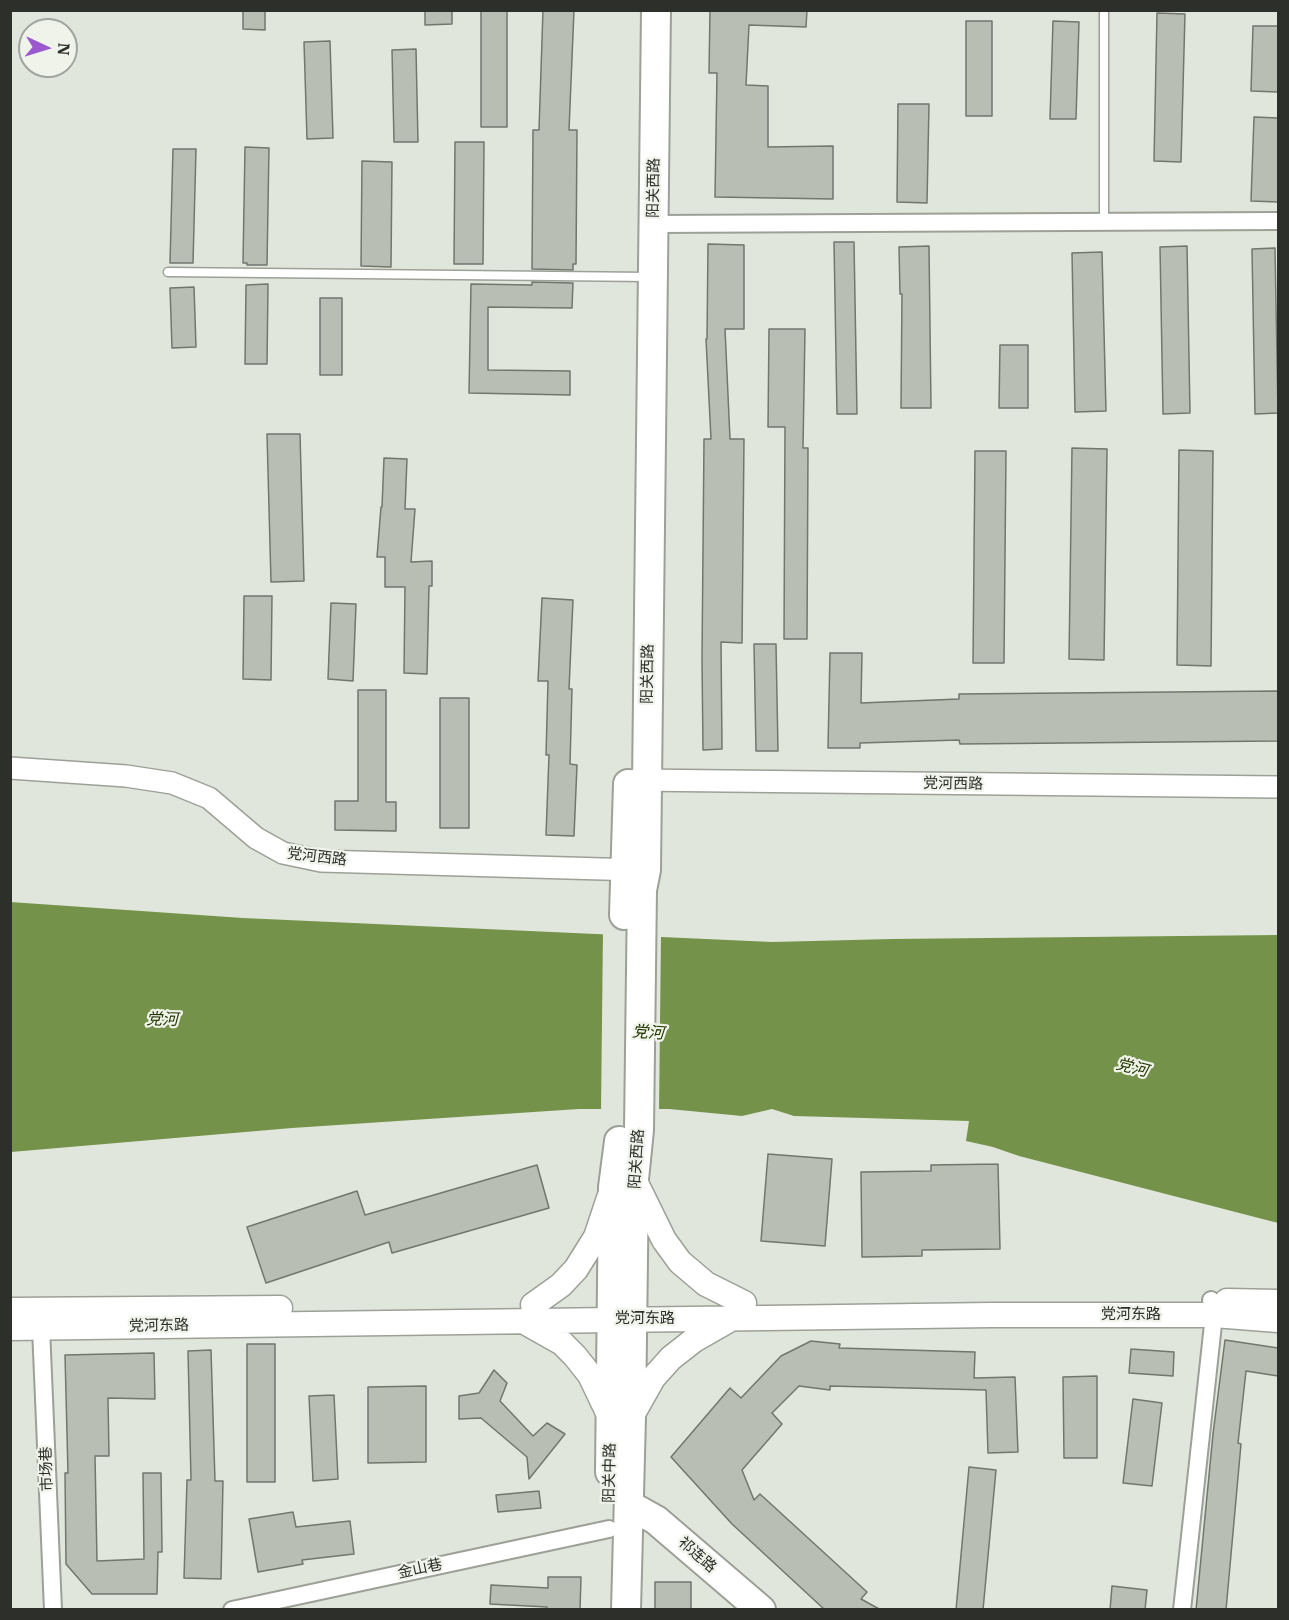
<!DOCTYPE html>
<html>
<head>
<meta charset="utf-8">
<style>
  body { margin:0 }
  #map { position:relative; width:1289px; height:1620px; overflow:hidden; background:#e1e6dc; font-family:"IBM Plex Serif",serif }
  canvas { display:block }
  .frame { position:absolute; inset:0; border:12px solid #2d2f2b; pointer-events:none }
  .north { position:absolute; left:18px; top:18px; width:60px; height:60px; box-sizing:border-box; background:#eff3e9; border:2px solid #a1a59d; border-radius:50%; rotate:94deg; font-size:16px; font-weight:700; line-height:24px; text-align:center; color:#2d2f2b }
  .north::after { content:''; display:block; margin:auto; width:21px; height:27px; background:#9c59cf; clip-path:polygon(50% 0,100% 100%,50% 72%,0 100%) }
</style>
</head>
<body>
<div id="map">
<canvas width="1289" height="1620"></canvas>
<div class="frame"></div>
<div class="north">N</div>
</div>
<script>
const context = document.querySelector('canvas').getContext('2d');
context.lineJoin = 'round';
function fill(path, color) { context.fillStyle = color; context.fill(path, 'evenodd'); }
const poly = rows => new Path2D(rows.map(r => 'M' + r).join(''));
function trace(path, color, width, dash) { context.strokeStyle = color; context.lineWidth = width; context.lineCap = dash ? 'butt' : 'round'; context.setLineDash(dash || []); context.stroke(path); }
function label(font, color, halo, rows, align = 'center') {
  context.font = font + ' "IBM Plex Serif","Noto Sans SC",serif'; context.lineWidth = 4.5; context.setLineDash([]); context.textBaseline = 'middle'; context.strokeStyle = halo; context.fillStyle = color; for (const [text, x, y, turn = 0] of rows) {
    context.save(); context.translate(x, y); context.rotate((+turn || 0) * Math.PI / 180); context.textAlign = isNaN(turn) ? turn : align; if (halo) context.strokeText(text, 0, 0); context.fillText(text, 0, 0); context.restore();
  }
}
const water = poly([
  [10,902,243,918,772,942,892,939,1278,935,1278,1223,1019,1156,993,1147,966,1141,969,1121,794,1116,772,1109,742,1116,669,1109,579,1109,292,1128,11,1152]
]);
const pier = poly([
  [603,931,661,934,659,1112,601,1112]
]);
const building = poly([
  [243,10,265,10,265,30,243,29,243,10],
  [425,10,452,10,452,24,425,25,425,10],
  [543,10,574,10,569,130,577,130,576,264,573,264,573,270,532,269,533,130,539,130,543,10],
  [710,10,807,10,806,27,749,25,746,85,768,86,768,147,833,146,833,199,715,197,717,73,709,73,710,10],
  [481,11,507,11,507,127,481,127,481,11],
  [1157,13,1185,14,1181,162,1154,161,1157,13],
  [966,21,992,21,992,116,966,116,966,21],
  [1053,21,1079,22,1076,119,1050,119,1053,21],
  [1253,26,1278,26,1278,92,1251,91,1253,26],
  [330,41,333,138,307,139,304,42,330,41],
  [416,49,418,142,394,142,392,50,416,49],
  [898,104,929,104,927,203,897,202,898,104],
  [1254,117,1278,118,1278,202,1251,201,1254,117],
  [455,142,484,142,483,264,454,264,455,142],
  [245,147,269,148,267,265,247,265,247,263,243,263,245,147],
  [173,149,196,149,193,263,170,263,173,149],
  [362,161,392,162,391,267,361,266,362,161],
  [834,242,854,242,857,414,837,414,834,242],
  [708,244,744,245,744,329,725,329,730,439,744,439,742,643,721,642,722,749,703,750,702,659,704,439,711,439,706,339,707,339,708,244],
  [929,246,931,408,901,408,902,294,900,294,899,247,929,246],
  [1187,246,1190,413,1163,414,1160,247,1187,246],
  [1275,248,1278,413,1255,414,1252,249,1275,248],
  [1102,252,1106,411,1075,412,1072,253,1102,252],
  [532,282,573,283,572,308,488,307,488,370,570,371,570,395,469,393,471,284,532,285,532,282],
  [268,284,267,364,245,364,246,285,268,284],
  [194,287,196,347,172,348,170,288,194,287],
  [320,298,342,298,342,375,320,375,320,298],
  [769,329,805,329,803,448,808,448,807,639,784,639,785,427,768,427,769,329],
  [1000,345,1028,345,1028,408,999,408,1000,345],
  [267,434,300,434,304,581,271,582,267,434],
  [1072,448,1107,449,1104,660,1069,659,1072,448],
  [1179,450,1213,451,1211,666,1177,665,1179,450],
  [975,451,1006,451,1004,663,973,663,975,451],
  [384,458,407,459,405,509,415,509,411,562,432,561,432,586,429,586,427,674,404,673,405,587,385,587,385,557,377,557,381,507,382,507,384,458],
  [244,596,272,596,271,680,243,679,244,596],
  [542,598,573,600,569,689,572,689,570,764,577,765,574,836,546,835,549,755,546,755,548,681,538,681,542,598],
  [331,603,356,604,353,681,328,679,331,603],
  [754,644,776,644,778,751,756,751,754,644],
  [830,653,862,653,861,703,959,699,959,694,1278,691,1278,741,960,744,959,740,860,743,860,748,828,748,830,653],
  [358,690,386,690,386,802,396,802,396,831,335,830,335,801,358,801,358,690],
  [440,698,469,698,469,828,440,828,440,698],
  [768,1154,832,1159,825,1246,761,1241,768,1154],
  [998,1164,1000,1249,922,1250,922,1256,862,1257,861,1172,931,1171,931,1165,998,1164],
  [537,1165,549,1208,392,1253,389,1242,266,1283,247,1227,357,1191,365,1215,537,1165],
  [1225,1340,1278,1348,1278,1376,1246,1371,1238,1443,1241,1444,1226,1610,1196,1610,1213,1434,1225,1340],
  [811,1341,840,1344,839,1348,975,1352,974,1378,1015,1377,1018,1452,988,1453,986,1390,830,1386,830,1390,799,1386,772,1413,782,1424,742,1470,754,1500,760,1494,867,1592,861,1599,881,1610,825,1610,732,1524,671,1457,730,1388,741,1398,781,1356,811,1341],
  [247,1344,275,1344,275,1482,247,1482,247,1344],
  [1131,1349,1174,1352,1173,1376,1129,1373,1131,1349],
  [211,1350,215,1481,223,1481,221,1579,184,1578,187,1480,191,1480,188,1351,211,1350],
  [154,1353,155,1399,108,1398,109,1456,95,1456,97,1561,144,1559,143,1473,161,1473,162,1552,158,1552,157,1594,92,1594,66,1564,65,1473,68,1473,65,1355,154,1353],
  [494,1370,507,1383,500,1401,533,1436,547,1423,565,1434,529,1479,527,1457,481,1418,459,1419,459,1396,479,1393,494,1370],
  [1097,1376,1097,1458,1064,1458,1063,1377,1097,1376],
  [426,1386,426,1462,368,1463,368,1387,426,1386],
  [334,1395,338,1479,313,1481,309,1396,334,1395],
  [1133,1399,1162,1403,1152,1486,1123,1483,1133,1399],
  [969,1467,996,1470,983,1610,956,1610,969,1467],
  [539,1491,541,1508,498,1512,496,1495,539,1491],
  [293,1512,296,1527,350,1521,354,1554,302,1560,303,1564,258,1572,249,1519,293,1512],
  [548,1577,581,1577,580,1610,547,1610,547,1607,490,1604,491,1585,548,1588,548,1577],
  [655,1582,691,1582,691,1610,655,1610,655,1582],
  [1112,1586,1147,1590,1145,1610,1110,1610,1112,1586]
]);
const service = poly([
  [1104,10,1104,222],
  [168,272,649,277]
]);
const minor = poly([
  [653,224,1278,221],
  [41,1328,53,1610],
  [232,1610,609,1529],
  [1182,1610,1214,1315,1211,1300]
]);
const tertiary = poly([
  [10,768,126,776,172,783,209,798,256,838,283,853,321,861,638,870],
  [635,780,1278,787]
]);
const secondary = poly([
  [634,1179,664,1240,680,1262,706,1284,744,1303],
  [1227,1301,1278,1302],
  [533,1305,561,1285,576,1269,596,1237,609,1198],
  [10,1310,280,1308],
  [523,1321,562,1343,575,1356,590,1375,611,1419],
  [10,1328,992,1315,1214,1315,1278,1320],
  [631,1417,653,1378,671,1358,694,1340,729,1320]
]);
const trunk = poly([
  [624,915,628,784],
  [610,1472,613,1187,619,1141],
  [629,1505,656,1520,761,1610],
  [626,1610,631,1417,634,1179,639,1130,642,890,646,870,656,10]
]);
const streetNames = [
  ["阳关西路",654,188,-89],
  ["阳关西路",648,674,-89],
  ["党河西路",953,784,1],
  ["党河西路",317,857,7],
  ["阳关西路",637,1159,-86],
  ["党河东路",1131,1315],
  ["党河东路",645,1319],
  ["党河东路",159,1326,-1],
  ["市场巷",47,1469,-92],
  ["阳关中路",610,1473,-89],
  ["祁连路",697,1555,41],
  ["金山巷",420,1569,-12]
];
const waterNames = [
  ["党河",162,1020,1],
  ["党河",648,1033,4],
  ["党河",1132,1068,14]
];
fill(water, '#74924a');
fill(pier, '#e1e6dc');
fill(building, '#b9beb4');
trace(building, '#72766d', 1.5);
trace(service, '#9ca097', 11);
trace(minor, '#9ca097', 20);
trace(tertiary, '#9ca097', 24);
trace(secondary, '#9ca097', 27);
trace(trunk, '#9ca097', 32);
trace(service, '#fff', 8);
trace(minor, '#fff', 16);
trace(tertiary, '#fff', 21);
trace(secondary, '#fff', 24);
trace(trunk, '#fff', 28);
label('15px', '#2d2f2b', '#eff3e9', streetNames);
label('italic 16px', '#233600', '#eff3e9', waterNames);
</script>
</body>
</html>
